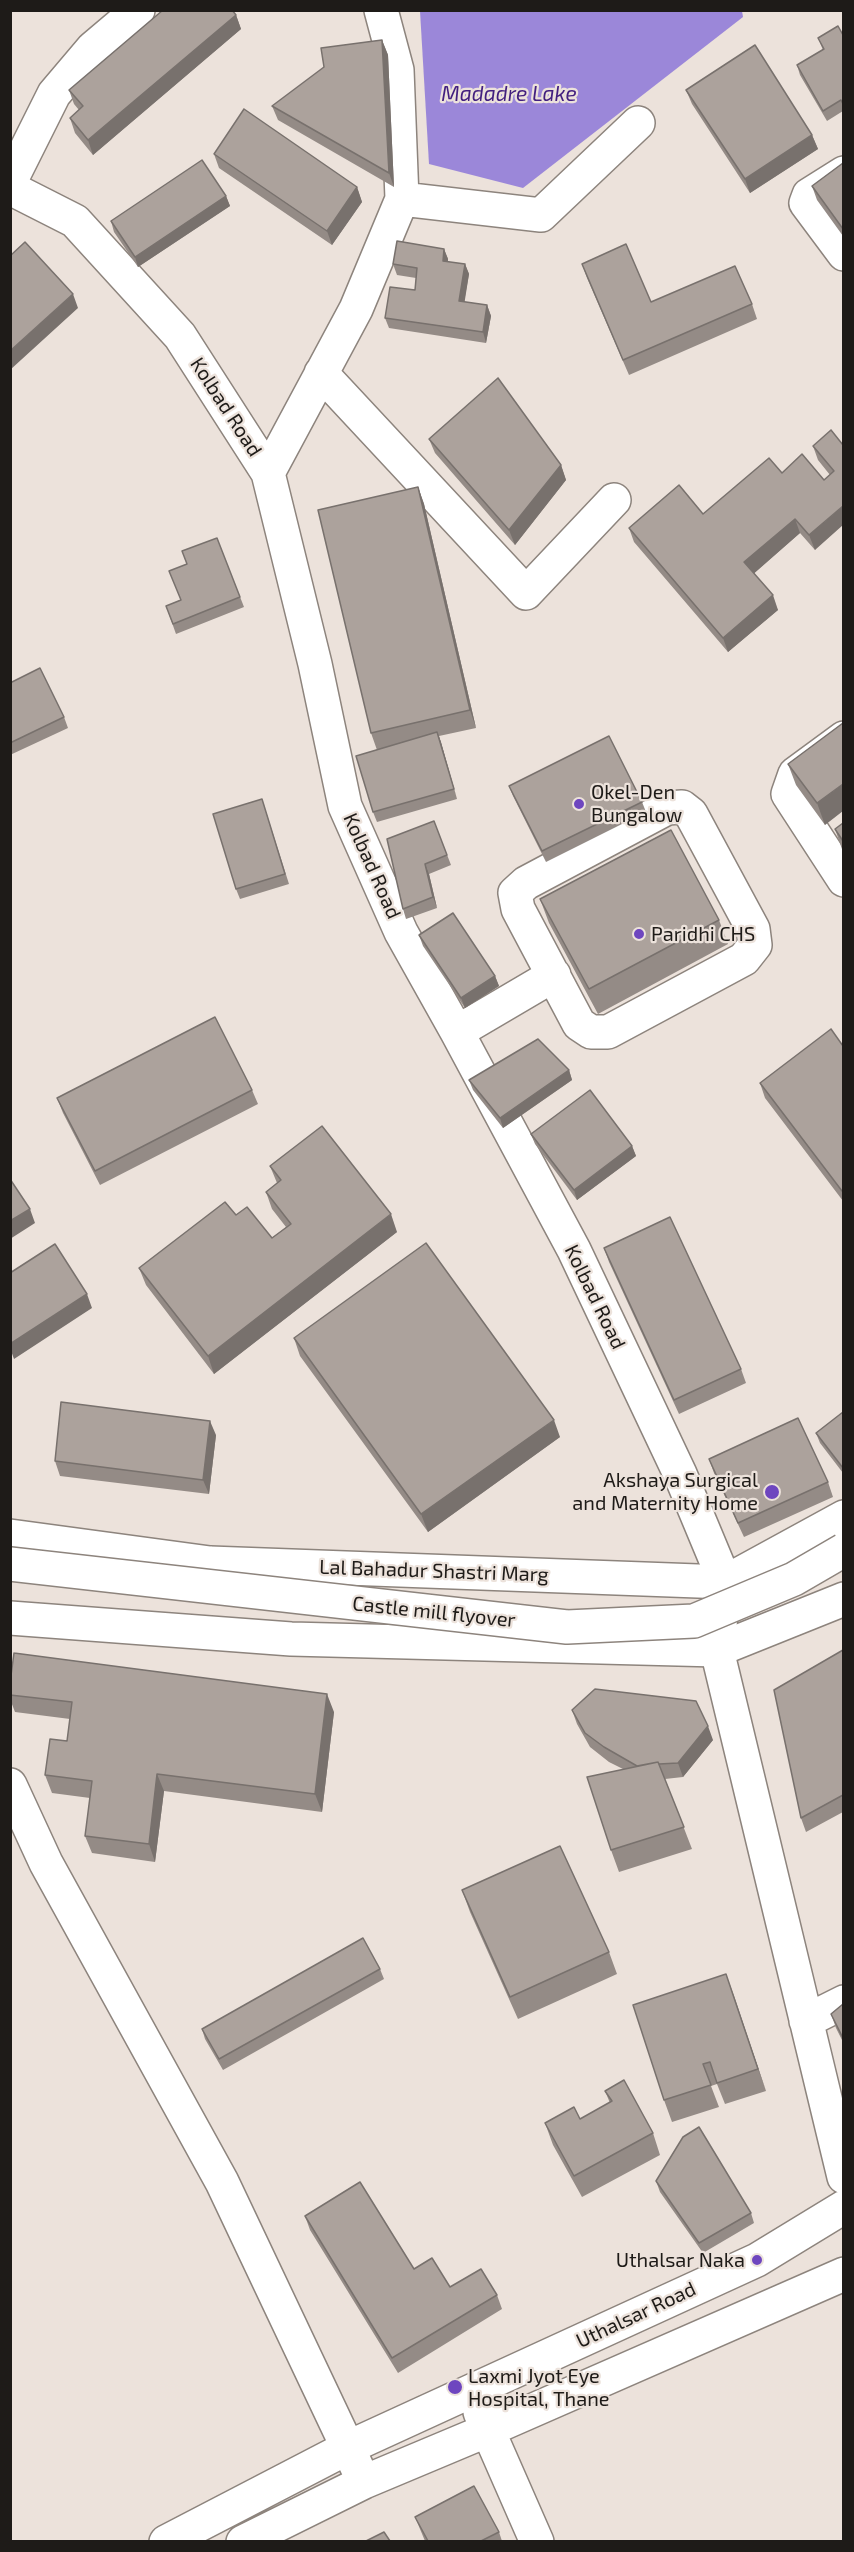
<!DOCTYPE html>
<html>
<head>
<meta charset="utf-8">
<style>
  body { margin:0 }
  #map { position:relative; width:854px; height:2552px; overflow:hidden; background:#ece2db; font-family:"Exo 2",sans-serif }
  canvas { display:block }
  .frame { position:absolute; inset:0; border:12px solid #1e1b18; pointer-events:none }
</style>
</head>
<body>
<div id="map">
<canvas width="854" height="2552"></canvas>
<div class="frame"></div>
</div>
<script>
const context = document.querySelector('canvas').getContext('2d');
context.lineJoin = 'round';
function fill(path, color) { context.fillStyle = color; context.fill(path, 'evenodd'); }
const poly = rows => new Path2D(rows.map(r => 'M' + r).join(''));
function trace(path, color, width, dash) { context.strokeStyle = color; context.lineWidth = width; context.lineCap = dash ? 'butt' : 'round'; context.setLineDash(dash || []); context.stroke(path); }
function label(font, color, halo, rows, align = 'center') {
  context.font = font + ' "Exo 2",sans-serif'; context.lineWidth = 4.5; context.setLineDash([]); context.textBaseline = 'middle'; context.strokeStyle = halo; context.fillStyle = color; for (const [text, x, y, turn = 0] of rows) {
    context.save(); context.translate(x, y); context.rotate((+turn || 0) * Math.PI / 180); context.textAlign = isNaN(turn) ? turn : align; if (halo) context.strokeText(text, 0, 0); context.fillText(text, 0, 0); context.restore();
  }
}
const water = poly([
  [742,11,743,17,523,188,429,164,420,11]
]);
const minor = poly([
  [844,173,809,195,806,203,844,254],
  [10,182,54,94,93,48,138,10],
  [10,188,75,221,180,336,268,473,315,664,345,806,401,932,457,1032,574,1250,680,1474,725,1582,717,1650,844,2177],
  [402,199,541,215,638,123],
  [321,373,526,593,614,500],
  [268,473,356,309,402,199,397,70,381,10],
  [844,738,795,774,788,794,844,880],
  [682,807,691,814,753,929,755,945,744,959,608,1032,591,1032,579,1024,518,909,515,893,526,883,667,808,682,807],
  [457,1032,554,975],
  [10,1785,46,1863,222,2182,364,2482],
  [806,2021,844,2002],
  [480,2412,537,2542],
  [166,2542,347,2448,757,2260,844,2207],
  [243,2542,364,2482,488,2430,844,2274]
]);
const major = poly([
  [10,1536,210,1563,725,1582,844,1517],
  [10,1618,291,1639,717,1650,844,1599]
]);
const majorBridge = poly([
  [10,1564,567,1627,694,1621,794,1579,844,1550]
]);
const wall = poly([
  [236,15,241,29,93,155,75,133,70,118,79,110,74,104,69,90],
  [843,35,843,111,827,121,800,75,797,65,823,50,818,38],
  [382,40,388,55,394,187,278,120,272,106],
  [686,90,812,135,818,149,750,193,692,104],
  [214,154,357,187,362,202,332,245,219,168],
  [843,163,843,236,817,200,812,186],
  [226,196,230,206,138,267,114,232,111,221],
  [444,249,448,259,448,262,465,264,469,274,464,302,487,305,491,316,486,343,389,328,385,318,415,290,416,278,397,275,393,264],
  [582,264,651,302,752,304,757,319,629,375,587,278],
  [429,439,561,465,566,480,515,545,435,453],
  [843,445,815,550,800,533,754,573,778,610,728,652,634,542,629,528,703,514,782,473,824,480,830,475,818,460,813,446],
  [418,487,424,504,476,728,439,736,457,799,377,822,373,812,377,750,371,733],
  [217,538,244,607,176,634,166,606,180,600,186,564],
  [10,683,64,717,68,728,10,755],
  [843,723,825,825,796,785,788,764],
  [509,786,642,802,646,812,546,862,513,796],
  [262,799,289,884,240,899,236,889],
  [434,821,451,865,429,874,437,908,406,919,403,909],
  [843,823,843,852,835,829],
  [540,899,719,920,728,944,598,1014,549,923],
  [419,935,495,976,499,986,465,1008,423,946],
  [843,1046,843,1201,765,1098,760,1083],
  [569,1070,572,1080,503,1128,473,1090,469,1080],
  [252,1090,258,1104,100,1185,63,1113,57,1098],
  [531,1134,632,1146,636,1156,577,1200,535,1144],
  [270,1166,397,1232,214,1374,146,1285,139,1268,236,1215,272,1238,286,1227,272,1209,266,1192,277,1183],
  [604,1248,741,1369,746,1383,679,1414,609,1262],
  [294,1338,560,1437,428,1532,300,1356],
  [843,1412,843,1473,820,1443,816,1433],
  [216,1435,209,1494,60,1476,55,1461],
  [709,1459,828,1482,833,1497,744,1537,714,1473],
  [843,1650,843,1812,806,1832,801,1818],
  [10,1683,334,1712,322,1812,164,1791,155,1862,92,1853,85,1836,90,1798,52,1793,45,1775,67,1741,70,1719,15,1712,10,1699],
  [572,1710,713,1740,683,1777,665,1779,692,1849,619,1872,611,1850,623,1769,609,1762,590,1747,577,1724],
  [462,1890,609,1952,617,1974,518,2019,470,1912],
  [380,1969,384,1979,223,2070,205,2039,202,2029],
  [726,1974,766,2091,725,2104,717,2084,711,2086,719,2107,672,2122,664,2100],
  [843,2004,843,2042,836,2028,831,2014],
  [605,2091,653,2133,660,2155,582,2197,553,2145,545,2123,580,2119,610,2103],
  [656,2181,751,2213,754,2223,703,2253,660,2192],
  [305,2216,450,2287,497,2295,502,2309,398,2373,310,2230],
  [415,2517,499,2532,502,2541,425,2541]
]);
const shadedWall = poly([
  [236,15,241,29,93,155,88,140],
  [382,40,388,55,394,187,389,173],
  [812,135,818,149,750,193,745,179],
  [357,187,362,202,332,245,327,231],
  [226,196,230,206,138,267,135,257],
  [444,249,448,259,447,271,443,261],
  [465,264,469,274,463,312,459,301],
  [73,294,78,308,10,370,10,351],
  [487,305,491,316,486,343,483,332],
  [561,465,566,480,515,545,509,530],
  [418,487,424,504,476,728,470,710],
  [843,506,843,525,815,550,809,535],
  [795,519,800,533,750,577,744,562],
  [773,595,778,610,728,652,723,638],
  [437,732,441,742,457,799,454,789],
  [843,784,843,811,825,825,817,803],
  [425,864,429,874,437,908,433,897],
  [495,976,499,986,465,1008,461,998],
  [569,1070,572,1080,503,1128,500,1118],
  [632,1146,636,1156,577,1200,574,1190],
  [30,1209,35,1223,10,1239,10,1221],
  [391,1214,397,1232,214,1374,208,1356],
  [87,1294,92,1308,14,1359,10,1348,10,1344],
  [554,1420,560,1437,428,1532,421,1514],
  [210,1421,216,1435,209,1494,203,1480],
  [327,1694,334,1712,322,1812,315,1794],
  [708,1726,713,1740,683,1777,678,1763],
  [157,1774,164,1791,155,1862,149,1844],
  [726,1974,734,1996,766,2091,758,2069]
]);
const building = poly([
  [163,10,232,10,236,15,88,140,70,118,83,106,69,90,163,10],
  [838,26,843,35,843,104,841,100,823,111,797,65,824,49,818,38,838,26],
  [382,40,389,173,272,106,324,67,321,48,382,40],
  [755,45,812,135,745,179,686,90,755,45],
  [244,109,357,187,327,231,214,154,244,109],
  [202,160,226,196,135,257,111,221,202,160],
  [843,163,843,229,812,186,843,163],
  [397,241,444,249,443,261,465,264,459,301,487,305,483,332,385,318,390,287,415,290,417,268,393,264,397,241],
  [25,242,73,294,10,351,10,256,25,242],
  [626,244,651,302,735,266,752,304,623,360,582,264,626,244],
  [498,378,561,465,509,530,429,439,498,378],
  [831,430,843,445,843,506,809,535,795,519,744,562,773,595,723,638,629,528,679,485,703,514,769,458,782,473,802,454,824,480,834,471,813,446,831,430],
  [418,487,470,710,371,733,318,510,418,487],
  [217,538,240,597,173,624,166,606,181,600,169,571,187,564,182,551,217,538],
  [40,668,64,717,10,743,10,683,40,668],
  [843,723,843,784,817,803,788,764,843,723],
  [437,732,454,789,373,812,356,756,437,732],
  [609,736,642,802,542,851,509,786,609,736],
  [262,799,285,874,236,889,213,814,262,799],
  [434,821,447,855,425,864,433,897,403,909,387,839,434,821],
  [843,823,843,841,835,829,843,823],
  [671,830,719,920,589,989,540,899,671,830],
  [453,913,495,976,461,998,419,935,453,913],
  [215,1017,252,1090,95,1171,57,1098,215,1017],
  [831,1029,843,1046,843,1190,842,1191,760,1083,831,1029],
  [538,1039,569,1070,500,1118,469,1080,538,1039],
  [590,1090,632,1146,574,1190,531,1134,590,1090],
  [322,1126,391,1214,208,1356,139,1268,225,1202,236,1215,247,1207,272,1238,291,1224,266,1192,281,1180,270,1166,322,1126],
  [10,1179,30,1209,10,1221,10,1179],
  [670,1217,741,1369,674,1400,604,1248,670,1217],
  [426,1243,554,1420,421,1514,294,1338,426,1243],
  [55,1244,87,1294,10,1344,10,1273,55,1244],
  [61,1402,210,1421,203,1480,55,1461,61,1402],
  [843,1412,843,1468,816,1433,843,1412],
  [798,1418,828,1482,738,1523,709,1459,798,1418],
  [843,1650,843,1795,801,1818,774,1690,843,1650],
  [14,1653,327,1694,315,1794,157,1774,149,1844,85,1836,92,1781,45,1775,50,1739,67,1741,72,1702,10,1695,10,1683,14,1653],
  [595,1689,696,1701,708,1726,678,1763,659,1764,658,1762,637,1766,604,1747,585,1733,572,1710,595,1689],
  [658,1762,684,1827,611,1850,587,1777,658,1762],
  [560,1846,609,1952,510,1997,462,1890,560,1846],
  [363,1938,380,1969,219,2059,202,2029,363,1938],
  [726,1974,758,2069,717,2083,710,2062,703,2064,711,2085,664,2100,633,2005,726,1974],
  [843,2004,843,2038,831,2014,843,2004],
  [624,2080,653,2133,574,2176,545,2123,574,2107,580,2119,612,2101,605,2091,624,2080],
  [699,2127,751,2213,699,2243,656,2181,683,2137,699,2127],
  [360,2182,414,2269,432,2258,450,2287,481,2269,497,2295,392,2358,305,2216,360,2182],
  [474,2486,499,2532,481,2541,428,2541,415,2517,474,2486],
  [384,2532,390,2541,366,2541,384,2532]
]);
const markers = [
  [579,804,6,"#6e46bf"],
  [639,934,6,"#6e46bf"],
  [772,1492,8,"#6e46bf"],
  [757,2260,6,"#6e46bf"],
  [455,2387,8,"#6e46bf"]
];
const streetNames = [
  ["Kolbad Road",226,407,57],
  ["Kolbad Road",372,866,66],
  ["Kolbad Road",595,1297,64],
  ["Lal Bahadur Shastri Marg",434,1571,2],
  ["Castle mill flyover",434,1612,6],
  ["Uthalsar Road",636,2315,-25]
];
const poiNames = [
  ["Okel-Den",591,792],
  ["Bungalow",591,815],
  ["Paridhi CHS",651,934],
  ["Akshaya Surgical",758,1480,"right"],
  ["and Maternity Home",758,1503,"right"],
  ["Uthalsar Naka",745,2260,"right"],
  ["Laxmi Jyot Eye",468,2376],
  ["Hospital, Thane",468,2399]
];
const waterNames = [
  ["Madadre Lake",509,94]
];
fill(water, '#9b87d9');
trace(minor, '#8d847d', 36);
trace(major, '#8d847d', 36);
trace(minor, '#fff', 33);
trace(major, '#fff', 33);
trace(majorBridge, '#8d847d', 36, []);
trace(majorBridge, '#fff', 33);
fill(wall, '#948b86');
fill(shadedWall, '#78716d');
fill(building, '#aca29c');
trace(building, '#78716d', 1.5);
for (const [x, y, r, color] of markers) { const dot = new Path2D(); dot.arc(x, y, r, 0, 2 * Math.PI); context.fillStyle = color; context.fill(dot); trace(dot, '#ece2db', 2); }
label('20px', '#1e1b18', '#ece2db', streetNames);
label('20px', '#1e1b18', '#ece2db', poiNames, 'left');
label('italic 21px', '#421f7f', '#ece2db', waterNames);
</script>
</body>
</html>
